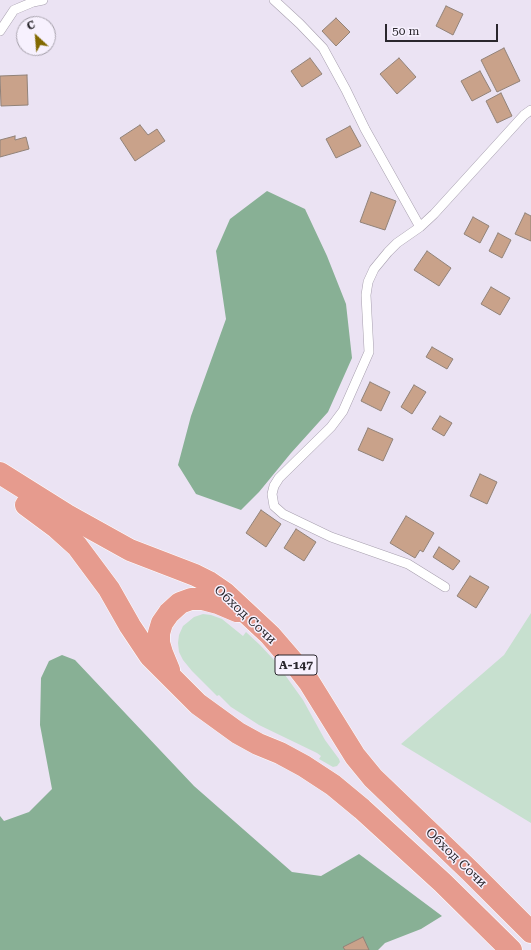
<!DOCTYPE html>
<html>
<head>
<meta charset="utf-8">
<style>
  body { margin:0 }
  #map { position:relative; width:531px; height:950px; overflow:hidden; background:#ebe3f3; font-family:"Roboto Serif",serif }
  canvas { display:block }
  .north { position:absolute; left:16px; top:16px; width:40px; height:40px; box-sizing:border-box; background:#f7f1fe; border:1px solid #a5a0aa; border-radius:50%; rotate:334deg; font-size:11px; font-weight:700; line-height:16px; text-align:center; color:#2a272d }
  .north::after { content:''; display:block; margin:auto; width:14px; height:18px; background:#826901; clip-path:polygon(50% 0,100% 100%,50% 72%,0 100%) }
  .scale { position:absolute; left:385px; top:24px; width:113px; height:18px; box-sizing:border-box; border:2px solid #2a272d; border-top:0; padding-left:5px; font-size:12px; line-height:14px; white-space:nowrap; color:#2a272d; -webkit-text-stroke:3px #f7f1fe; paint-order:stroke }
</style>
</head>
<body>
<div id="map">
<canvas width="531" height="950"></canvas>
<div class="north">С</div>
<div class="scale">50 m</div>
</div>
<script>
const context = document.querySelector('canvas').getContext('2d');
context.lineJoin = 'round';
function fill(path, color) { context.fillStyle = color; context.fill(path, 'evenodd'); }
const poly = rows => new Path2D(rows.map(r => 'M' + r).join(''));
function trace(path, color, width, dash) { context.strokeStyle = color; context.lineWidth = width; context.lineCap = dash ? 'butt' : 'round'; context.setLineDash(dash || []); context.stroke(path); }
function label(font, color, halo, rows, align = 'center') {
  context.font = font + ' "Roboto Serif",serif'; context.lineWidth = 3; context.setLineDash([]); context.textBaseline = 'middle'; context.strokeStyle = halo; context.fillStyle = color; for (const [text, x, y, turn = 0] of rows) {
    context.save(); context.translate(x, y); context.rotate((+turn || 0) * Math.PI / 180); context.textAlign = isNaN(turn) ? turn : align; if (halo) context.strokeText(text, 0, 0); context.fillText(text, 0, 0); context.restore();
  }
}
const green = poly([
  [531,613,531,823,401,744,504,655],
  [203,614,211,615,222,619,243,636,246,632,260,645,275,661,303,700,325,740,339,759,340,762,337,766,333,767,319,759,321,756,317,753,259,725,242,714,231,707,219,695,217,696,192,671,183,660,179,652,178,643,179,635,183,626,188,622,194,617]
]);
const forest = poly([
  [267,191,305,209,327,256,346,304,352,358,328,412,291,453,259,492,241,510,196,494,178,465,191,416,226,319,216,251,230,219],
  [62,655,75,660,194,786,292,872,321,876,359,854,442,916,421,929,385,943,378,950,0,950,0,816,4,821,29,812,52,789,40,725,41,678,49,661]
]);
const building = poly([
  [446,6,463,14,453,35,436,26,446,6],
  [336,18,350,32,336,46,322,31,336,18],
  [504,48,520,81,497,92,481,60,504,48],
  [310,58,322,74,302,87,291,71,310,58],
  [399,58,416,77,397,94,380,74,399,58],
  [480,71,491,91,472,101,461,81,480,71],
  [27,75,28,105,1,106,0,76,27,75],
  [501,93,512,116,497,123,486,101,501,93],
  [140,125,148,135,157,129,165,141,135,161,120,138,140,125],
  [350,126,361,146,336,158,326,139,350,126],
  [15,136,15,140,26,137,29,149,0,157,0,140,15,136],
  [371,192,396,201,385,230,360,222,371,192],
  [525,213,531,216,531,241,515,234,525,213],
  [473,217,489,226,480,243,464,234,473,217],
  [498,233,511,240,502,258,489,251,498,233],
  [427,251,451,268,439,286,414,270,427,251],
  [491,287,510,298,500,315,481,304,491,287],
  [432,347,453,359,447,369,426,357,432,347],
  [370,382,390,392,381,411,361,401,370,382],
  [414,385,426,392,412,414,401,407,414,385],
  [440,416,452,423,444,436,432,429,440,416],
  [368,428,393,439,383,461,358,450,368,428],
  [480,474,497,482,487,504,470,496,480,474],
  [261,510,281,524,266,547,246,533,261,510],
  [406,516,434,533,423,552,420,550,415,558,390,543,406,516],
  [296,529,316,542,304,561,284,548,296,529],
  [439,547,460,561,453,570,433,557,439,547],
  [470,576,489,587,476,608,457,596,470,576],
  [363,937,369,950,345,950,343,947,363,937]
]);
const service = poly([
  [274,0,300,24,323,48,346,90,365,129,420,227],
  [0,31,14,10,33,2,43,0],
  [445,587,408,564,331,537,283,514,274,506,272,494,274,486,279,478,331,427,343,411,369,352,366,295,368,282,374,269,388,252,397,243,420,227,434,214,524,115,531,110]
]);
const trunk = poly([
  [0,473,67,515,130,550,195,575,209,582,225,593,270,635,295,664,309,682,355,756,373,778,470,871,531,932],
  [26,505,57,528,77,546,109,589,130,626,150,656,198,704,238,733,258,744,280,753,304,766,333,785,362,809,443,883,511,950],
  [169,670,162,653,159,643,159,633,162,623,169,613,180,603,191,599,203,599,218,603,237,611]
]);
const shields = [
  [296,665,42]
];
const shieldNames = [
  ["А-147",296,665]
];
const streetNames = [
  ["Обход Сочи",245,615,43],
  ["Обход Сочи",456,858,44]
];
fill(green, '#c7e0cf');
fill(forest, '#88b095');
fill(building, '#c9a28a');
trace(building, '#918278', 1);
trace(service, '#a79fae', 10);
trace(trunk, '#fff', 23);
trace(service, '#fff', 9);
trace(trunk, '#e69b8e', 22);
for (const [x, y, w] of shields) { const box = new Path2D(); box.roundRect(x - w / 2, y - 10, w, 20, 3); context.fillStyle = '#f7f1fe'; context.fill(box); trace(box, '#2a272d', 1); }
label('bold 12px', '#2a272d', null, shieldNames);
label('13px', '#2a272d', '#f7f1fe', streetNames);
</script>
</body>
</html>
